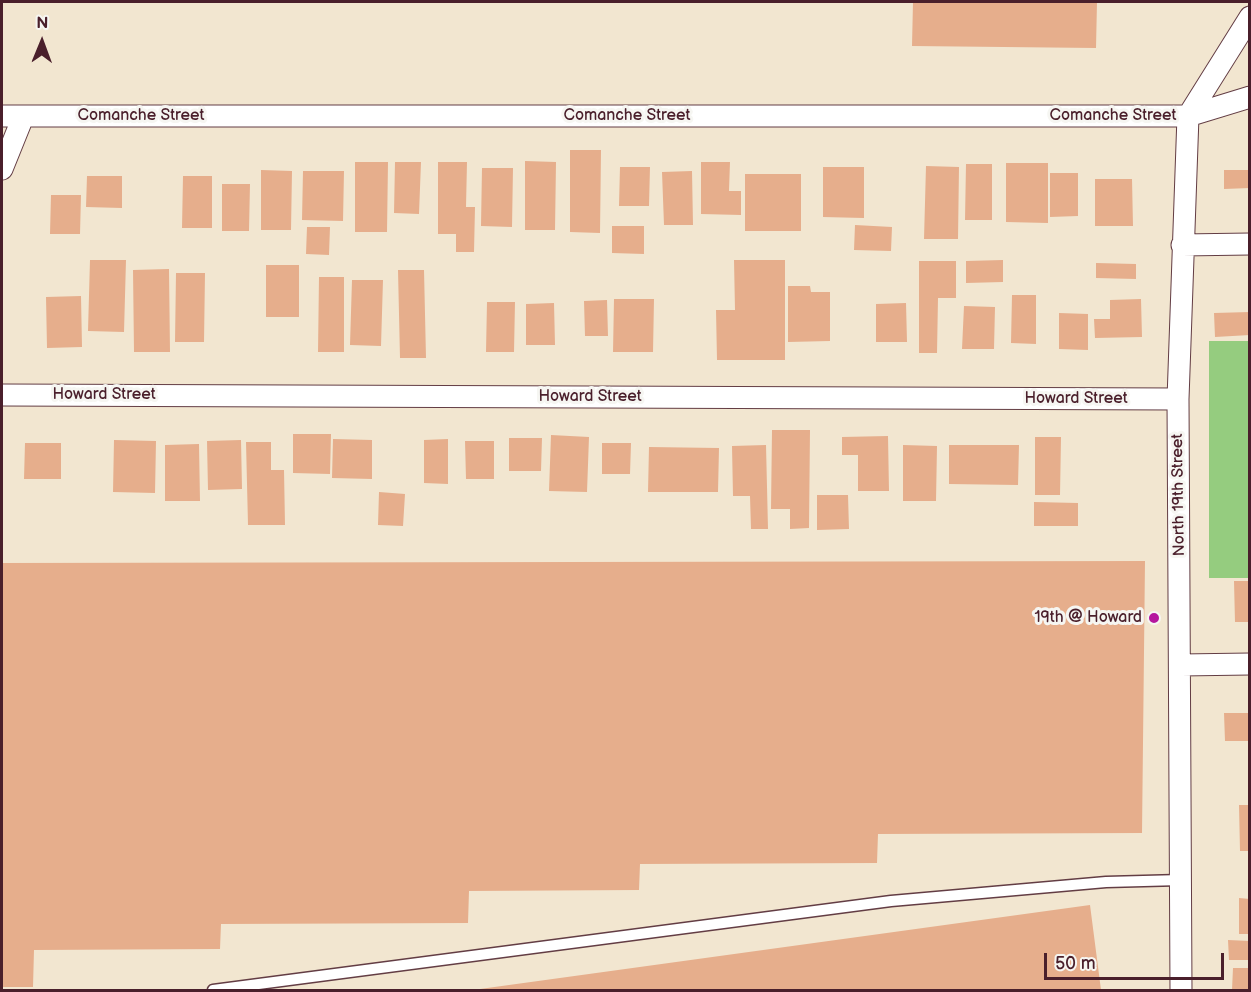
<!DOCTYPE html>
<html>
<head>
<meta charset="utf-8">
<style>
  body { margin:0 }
  #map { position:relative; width:1251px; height:992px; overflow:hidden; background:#f2e6d0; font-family:"Balsamiq Sans",sans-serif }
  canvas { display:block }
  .frame { position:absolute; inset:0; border:3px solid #4a1f2b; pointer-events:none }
  .north { position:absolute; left:12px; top:12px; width:60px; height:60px; -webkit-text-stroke:4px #f6f6f2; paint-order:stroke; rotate:1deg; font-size:16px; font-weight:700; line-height:24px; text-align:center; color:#4a1f2b }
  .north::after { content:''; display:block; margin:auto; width:21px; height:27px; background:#4a1f2b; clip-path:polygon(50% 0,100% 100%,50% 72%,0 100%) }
  .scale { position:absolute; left:1044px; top:953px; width:180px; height:27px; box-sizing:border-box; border:3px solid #4a1f2b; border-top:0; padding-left:8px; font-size:18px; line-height:21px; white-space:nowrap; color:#4a1f2b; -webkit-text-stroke:4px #f6f6f2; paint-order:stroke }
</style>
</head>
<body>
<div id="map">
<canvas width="1251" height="992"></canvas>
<div class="frame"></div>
<div class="north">N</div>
<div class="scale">50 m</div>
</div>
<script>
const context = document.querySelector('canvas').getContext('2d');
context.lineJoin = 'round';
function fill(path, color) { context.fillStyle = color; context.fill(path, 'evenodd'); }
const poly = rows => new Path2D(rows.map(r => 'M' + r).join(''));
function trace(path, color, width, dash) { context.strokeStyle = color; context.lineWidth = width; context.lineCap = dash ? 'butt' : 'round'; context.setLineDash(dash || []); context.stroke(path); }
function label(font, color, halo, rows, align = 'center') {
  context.font = font + ' "Balsamiq Sans",sans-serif'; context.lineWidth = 6; context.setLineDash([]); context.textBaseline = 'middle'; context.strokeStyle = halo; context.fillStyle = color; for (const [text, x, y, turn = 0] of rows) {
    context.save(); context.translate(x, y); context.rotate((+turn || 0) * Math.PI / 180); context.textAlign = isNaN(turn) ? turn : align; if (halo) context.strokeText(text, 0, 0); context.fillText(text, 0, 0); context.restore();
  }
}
const green = poly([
  [1209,341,1249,341,1249,578,1209,578]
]);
const building = poly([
  [913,2,1097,2,1096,48,912,46],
  [570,150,601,150,600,233,570,232],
  [525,161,556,162,555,230,525,230],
  [355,162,388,162,387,232,355,232],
  [395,162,421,162,419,214,394,213],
  [438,162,467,162,466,207,475,207,474,252,456,252,456,234,438,234],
  [701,162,730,162,729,191,741,191,741,215,701,214],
  [1006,163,1048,163,1048,223,1006,222],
  [966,164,992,164,992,220,965,220],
  [926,166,959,167,958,239,924,239],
  [620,167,650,167,649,206,619,206],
  [823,167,864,167,864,218,823,217],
  [482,168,513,168,512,227,481,226],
  [261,170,292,171,291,230,261,230],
  [1224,170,1250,170,1250,188,1224,189],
  [303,171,344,171,343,221,302,220],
  [692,171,693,225,664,225,662,172],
  [1050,173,1078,173,1078,216,1050,217],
  [745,174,801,174,801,231,745,231],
  [87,176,122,176,122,208,86,207],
  [183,176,212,176,212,228,182,228],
  [1095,179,1132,179,1133,226,1095,226],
  [222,184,250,184,249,231,222,231],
  [51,195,81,195,80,234,50,234],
  [855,225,892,227,891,251,854,250],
  [612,226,644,226,644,254,612,253],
  [307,227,330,227,329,255,306,254],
  [90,260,126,260,124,332,88,331],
  [734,260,785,260,785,360,717,360,716,310,735,310],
  [1003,260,1003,282,966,283,966,261],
  [919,261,956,261,956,298,938,298,937,353,919,353],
  [1096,263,1136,264,1136,279,1096,278],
  [266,265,299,265,299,317,266,317],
  [169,269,170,352,134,352,133,270],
  [398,270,424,270,426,358,400,358],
  [176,273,205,273,204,342,175,342],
  [319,277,344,277,344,352,318,352],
  [352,280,383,280,381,346,350,345],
  [788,286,810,286,811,292,830,292,830,341,788,342],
  [1012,295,1036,295,1036,344,1011,343],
  [81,296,82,347,47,348,46,297],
  [614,299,654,299,653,352,613,352],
  [1141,299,1142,337,1095,338,1094,319,1110,319,1110,300],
  [607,300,608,336,585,336,584,301],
  [487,302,515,302,514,352,486,352],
  [554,303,555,345,526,345,526,304],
  [906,303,907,342,876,342,876,304],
  [964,306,995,307,994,349,962,349],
  [1250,312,1250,335,1215,337,1214,313],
  [1059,313,1088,314,1088,350,1059,349],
  [772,430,810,430,809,528,790,529,790,509,771,509],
  [293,434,331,434,330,474,293,473],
  [551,435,589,437,587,492,549,491],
  [888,436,889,491,858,491,858,455,842,455,842,437],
  [1035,437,1061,437,1060,495,1035,495],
  [509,438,542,438,541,471,509,471],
  [333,439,372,440,372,479,332,478],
  [448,439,448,484,424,483,424,440],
  [114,440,156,441,155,493,113,492],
  [241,440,242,489,208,490,207,441],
  [465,441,494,441,494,479,466,479],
  [246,442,271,442,271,470,284,470,285,525,248,525],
  [25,443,61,443,61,479,24,479],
  [602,443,631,443,630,474,602,474],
  [199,444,200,501,165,501,165,445],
  [766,445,768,529,751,529,750,496,733,496,732,446],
  [903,445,937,446,936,501,903,501],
  [949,445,1019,445,1018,485,949,484],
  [649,447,719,448,718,492,648,492],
  [379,492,405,494,403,526,378,525],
  [817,495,848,495,849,529,817,530],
  [1034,502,1078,503,1078,526,1034,526],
  [1145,561,1142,833,878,834,877,863,640,864,639,890,469,891,468,923,221,924,220,949,34,950,33,987,2,987,2,563],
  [1234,581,1250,581,1250,622,1235,622],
  [1224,713,1250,713,1250,741,1225,741],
  [1239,805,1250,805,1250,851,1240,851],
  [1239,898,1250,899,1250,934,1239,934],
  [1090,905,1101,990,480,990,480,989],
  [1228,940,1250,941,1250,960,1229,960],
  [1233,968,1250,968,1250,990,1232,990]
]);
const service = poly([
  [213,990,891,901,1106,882,1181,880]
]);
const minor = poly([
  [2,116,1188,116,1250,97],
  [2,169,23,117],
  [1182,245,1250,244],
  [2,395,1178,399],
  [1181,665,1250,664],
  [1181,990,1178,399,1188,116,1250,17]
]);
const markers = [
  [1154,618,6,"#b5179e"]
];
const streetNames = [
  ["Comanche Street",141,116],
  ["Comanche Street",627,116],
  ["Comanche Street",1113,116],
  ["Howard Street",104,395],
  ["Howard Street",590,397],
  ["Howard Street",1076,399],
  ["North 19th Street",1179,495,-91]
];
const poiNames = [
  ["19th @ Howard",1142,618]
];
fill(green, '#95cc7f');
fill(building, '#e6ae8c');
trace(service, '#633d44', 13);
trace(minor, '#633d44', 23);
trace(service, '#fff', 10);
trace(minor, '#fff', 21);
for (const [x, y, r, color] of markers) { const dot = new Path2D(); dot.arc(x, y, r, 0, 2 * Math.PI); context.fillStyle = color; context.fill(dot); trace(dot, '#f6f6f2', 2); }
label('16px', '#4a1f2b', '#f6f6f2', streetNames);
label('16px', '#4a1f2b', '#f6f6f2', poiNames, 'right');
</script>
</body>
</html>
